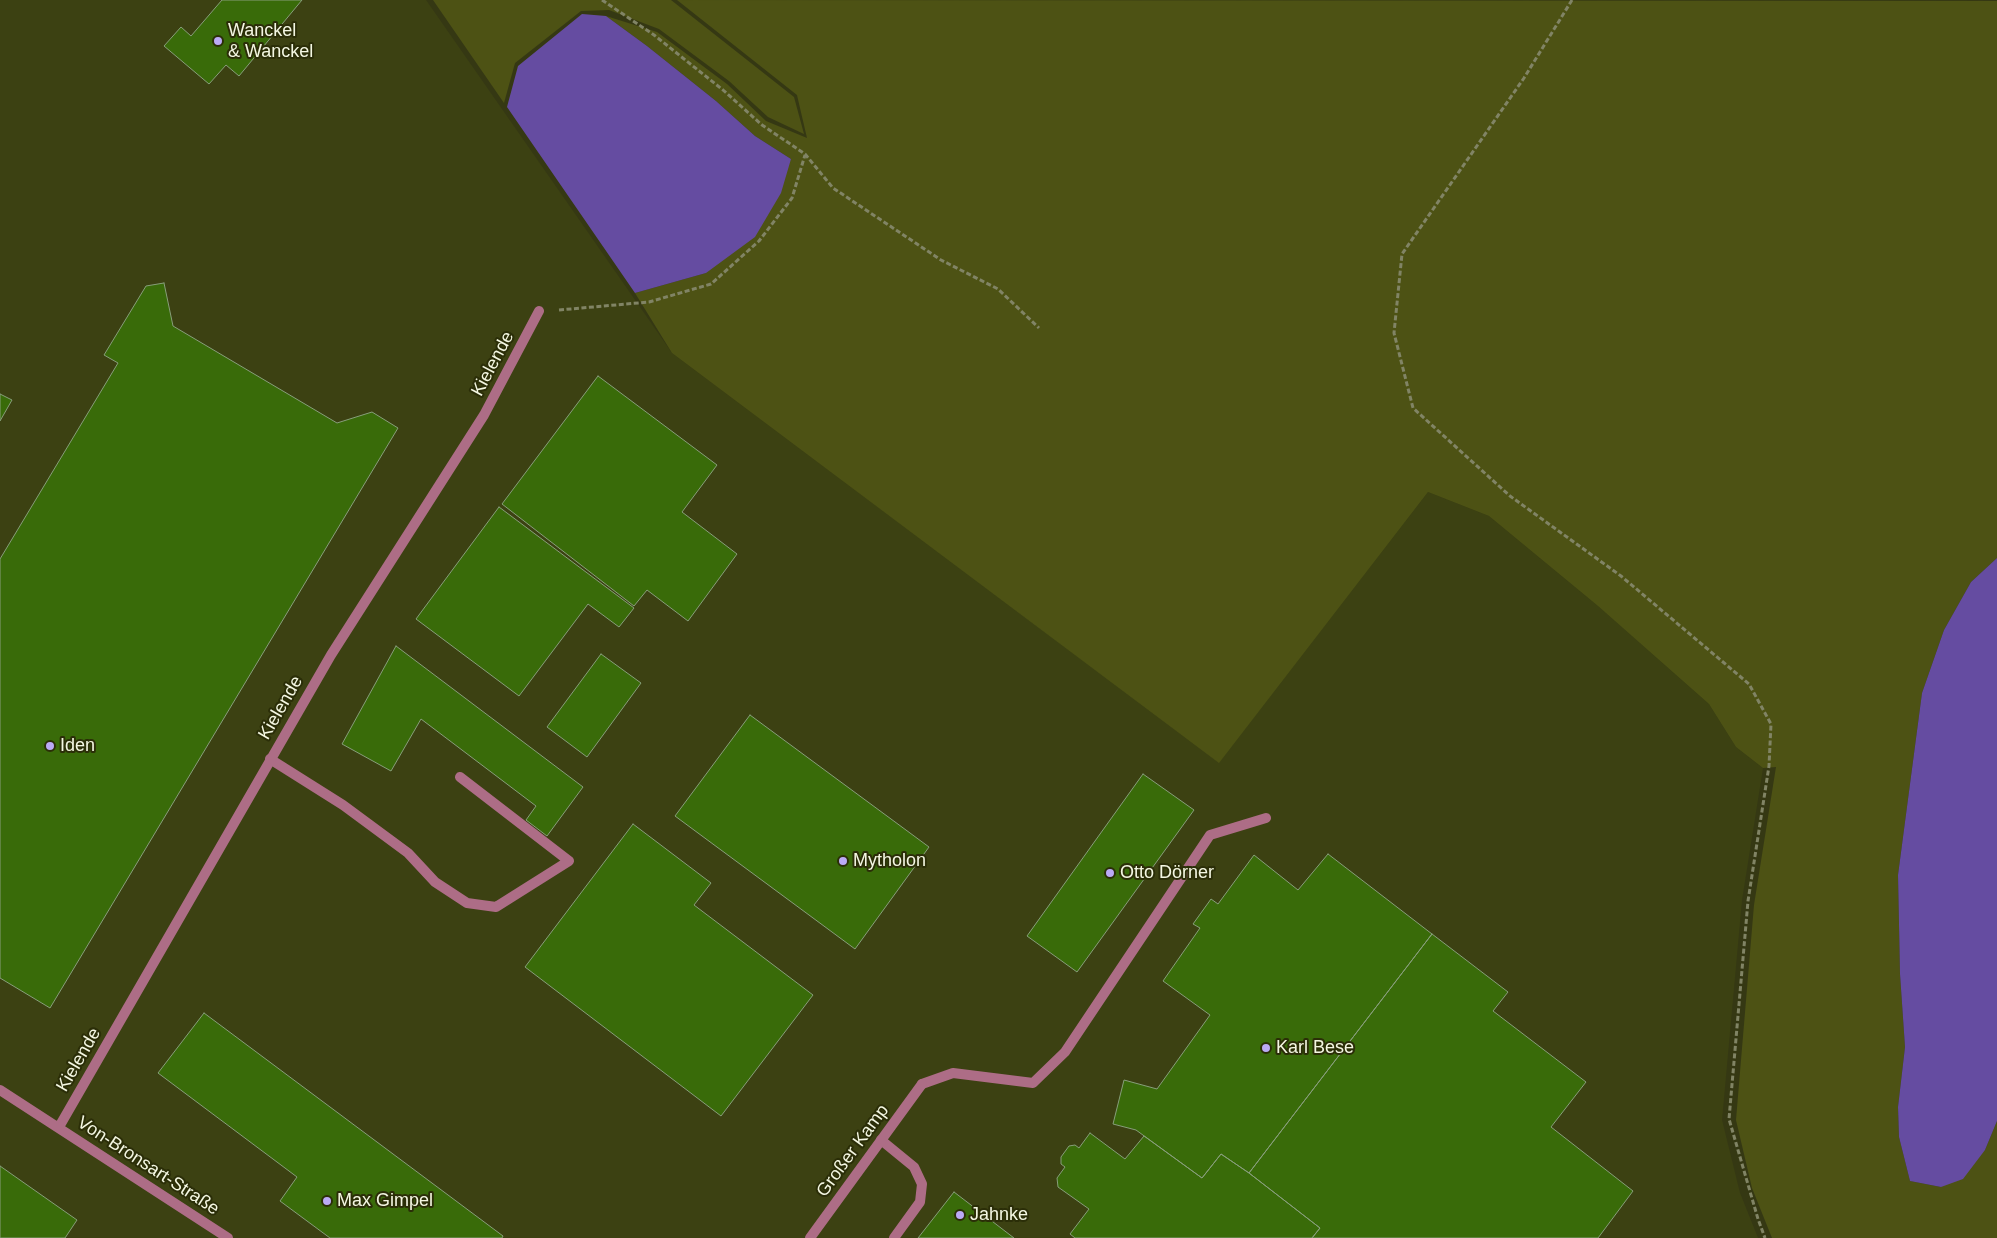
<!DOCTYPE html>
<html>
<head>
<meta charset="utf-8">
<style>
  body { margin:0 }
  canvas { display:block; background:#353813 }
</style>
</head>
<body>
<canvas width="1997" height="1238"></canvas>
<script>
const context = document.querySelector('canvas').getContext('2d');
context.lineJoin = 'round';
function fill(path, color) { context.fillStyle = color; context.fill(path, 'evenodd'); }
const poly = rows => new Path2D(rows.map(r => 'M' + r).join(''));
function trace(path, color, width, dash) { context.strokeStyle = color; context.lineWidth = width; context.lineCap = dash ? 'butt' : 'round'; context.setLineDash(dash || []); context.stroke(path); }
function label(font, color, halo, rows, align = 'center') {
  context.font = font + ' Arial,sans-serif'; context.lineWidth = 4; context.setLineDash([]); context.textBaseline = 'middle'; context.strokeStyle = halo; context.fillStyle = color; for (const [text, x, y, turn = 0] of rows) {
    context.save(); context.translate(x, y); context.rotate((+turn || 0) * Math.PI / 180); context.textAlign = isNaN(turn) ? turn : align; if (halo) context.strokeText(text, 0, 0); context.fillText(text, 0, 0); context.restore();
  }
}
const built = poly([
  [0,0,426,0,672,353,1219,762,1428,492,1489,516,1598,606,1709,704,1736,747,1763,768,1742,900,1722,1120,1740,1193,1758,1238,0,1238]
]);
const green = poly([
  [433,0,671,0,794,97,804,134,768,117,729,81,659,29,609,10,581,11,515,63,504,103],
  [677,0,1997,1,1997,558,1971,582,1944,630,1922,693,1898,875,1900,974,1905,1047,1898,1107,1899,1137,1910,1181,1941,1187,1985,1150,1997,1121,1997,1238,1772,1238,1752,1188,1736,1120,1754,905,1776,767,1763,768,1736,747,1709,704,1598,606,1489,516,1428,492,1219,763,672,353,635,293,706,273,791,159,755,136,716,101,647,46,606,16,657,32,727,84,766,121,807,138,797,95]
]);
const water = poly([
  [582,14,606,16,647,46,716,101,755,136,791,159,781,193,755,237,706,273,635,293,507,107,518,66],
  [1997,558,1997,1121,1985,1150,1963,1179,1941,1187,1910,1181,1899,1137,1898,1107,1905,1047,1900,974,1898,875,1922,693,1944,630,1971,582]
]);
const building = poly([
  [222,0,302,0,239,76,226,65,209,84,164,46,181,27,191,36,222,0],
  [164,283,173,326,337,423,372,412,398,428,50,1008,0,978,0,559,118,363,104,355,146,286,164,283],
  [598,376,717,465,682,512,737,554,688,621,647,590,634,606,502,504,598,376],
  [0,394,12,400,0,421,0,394],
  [499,507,634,608,619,627,588,604,519,696,416,619,499,507],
  [396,646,583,787,547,836,526,820,536,806,421,719,391,771,342,744,396,646],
  [601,654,641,683,587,757,547,727,601,654],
  [750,715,929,847,855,949,675,816,750,715],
  [1143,774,1194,810,1077,972,1027,936,1143,774],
  [633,824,711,883,694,905,813,995,721,1116,525,967,633,824],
  [1328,854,1432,934,1249,1173,1221,1154,1202,1178,1136,1130,1113,1124,1124,1080,1157,1089,1210,1015,1163,981,1200,928,1193,924,1211,899,1218,904,1254,855,1298,890,1328,854],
  [1432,934,1508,992,1493,1011,1586,1082,1551,1127,1633,1191,1598,1238,1312,1238,1320,1228,1249,1173,1432,934],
  [204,1013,503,1236,502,1238,330,1238,280,1201,297,1177,158,1073,204,1013],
  [1090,1133,1125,1159,1144,1136,1202,1178,1221,1154,1249,1173,1320,1228,1312,1238,1075,1238,1070,1234,1089,1209,1058,1187,1057,1178,1065,1167,1061,1164,1061,1157,1069,1146,1075,1145,1079,1148,1090,1133],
  [0,1166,77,1220,65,1238,0,1238,0,1166],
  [954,1192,1014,1238,918,1238,954,1192]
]);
const path = poly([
  [602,0,654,35,723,90,762,125,805,154,833,188,941,260,998,289,1039,328],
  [1572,0,1524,78,1402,254,1394,333,1413,408,1510,496,1621,576,1749,684,1771,724,1769,766,1748,901,1729,1119,1758,1219,1765,1238],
  [559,310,649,302,711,284,759,241,792,198,805,155]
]);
const service = poly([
  [270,759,343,805,408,853,435,882,467,903,496,907,569,861,460,777],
  [922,1084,953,1073,1033,1083,1065,1052,1210,835,1266,818],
  [881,1140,914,1167,922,1184,920,1202,894,1238]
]);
const minor = poly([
  [0,1090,228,1238],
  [59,1127,331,655,484,415,539,311],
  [810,1238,922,1084]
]);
const markers = [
  [218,41,5,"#bbaaf6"],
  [50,746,5,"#bbaaf6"],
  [843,861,5,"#bbaaf6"],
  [1110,873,5,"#bbaaf6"],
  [1266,1048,5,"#bbaaf6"],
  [327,1201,5,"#bbaaf6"],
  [960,1215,5,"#bbaaf6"]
];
const poiNames = [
  ["Wanckel",228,31],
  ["& Wanckel",228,52],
  ["Iden",60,746],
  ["Mytholon",853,861],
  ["Otto Dörner",1120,873],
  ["Karl Bese",1276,1048],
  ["Max Gimpel",337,1201],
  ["Jahnke",970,1215]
];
const streetNames = [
  ["Kielende",493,364,-62],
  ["Kielende",281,708,-60],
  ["Kielende",79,1060,-60],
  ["Großer Kamp",853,1151,-54],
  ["Von-Bronsart-Straße",148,1166,33]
];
fill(built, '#3c4112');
fill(green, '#4d5214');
fill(water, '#654ca1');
fill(building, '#396b09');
trace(building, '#879e7a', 1);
trace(path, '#818465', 3, [5, 2.5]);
trace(service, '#ad6d86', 10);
trace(minor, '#ad6d86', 10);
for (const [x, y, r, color] of markers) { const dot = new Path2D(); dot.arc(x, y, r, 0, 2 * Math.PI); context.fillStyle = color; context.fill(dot); trace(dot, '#2b2e08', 2); }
label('18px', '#f4f7e2', '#2b2e08', poiNames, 'left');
label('18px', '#f4f7e2', '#2b2e08', streetNames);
</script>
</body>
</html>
